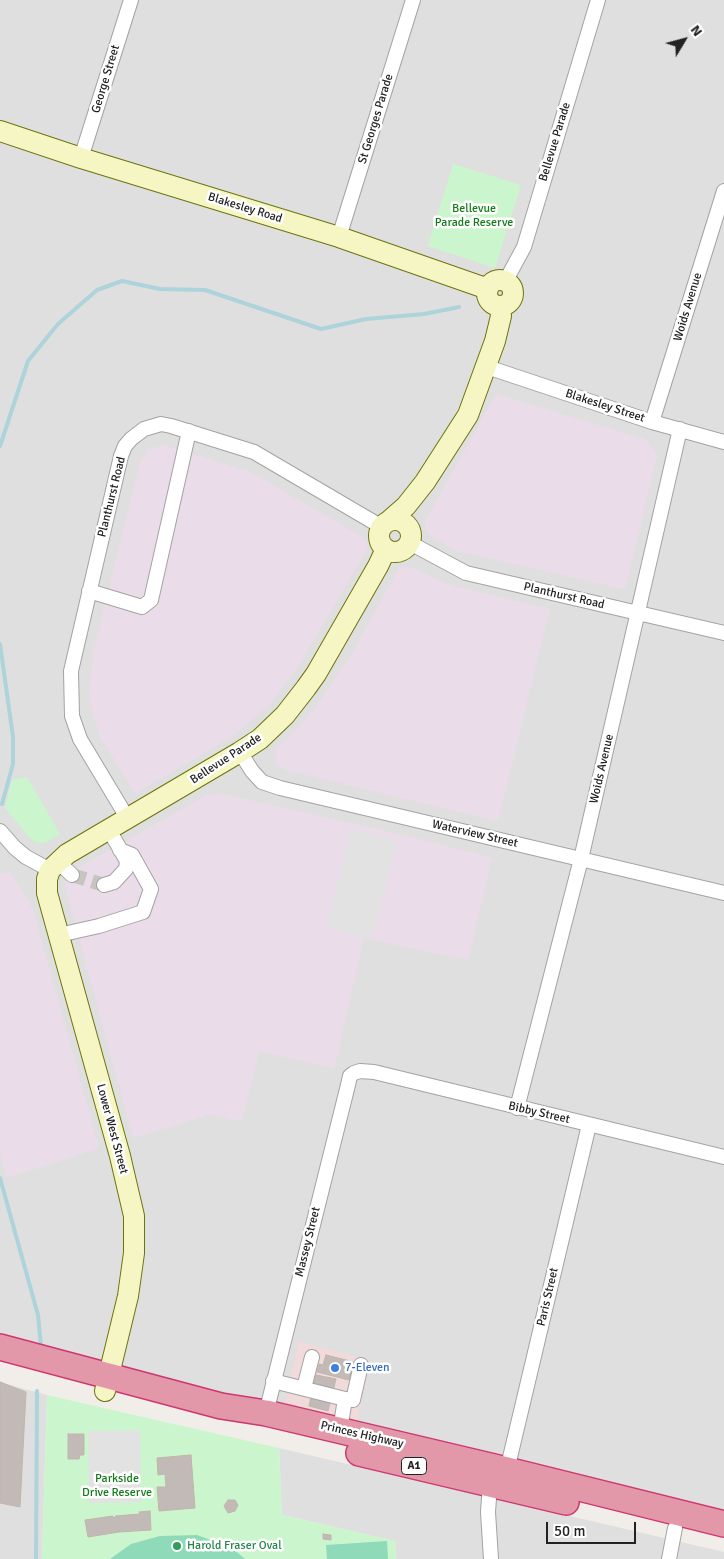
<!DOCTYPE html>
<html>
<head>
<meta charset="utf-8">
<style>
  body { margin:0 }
  #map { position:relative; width:724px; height:1559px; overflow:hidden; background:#f1eee9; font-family:Signika,sans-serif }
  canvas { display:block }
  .north { position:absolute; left:659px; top:15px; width:50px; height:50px; -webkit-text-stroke:4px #fff; paint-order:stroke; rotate:53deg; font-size:14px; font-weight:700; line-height:20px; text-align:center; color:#222 }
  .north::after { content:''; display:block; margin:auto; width:18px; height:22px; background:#222; clip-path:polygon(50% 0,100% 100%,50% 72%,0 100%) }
  .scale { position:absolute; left:546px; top:1522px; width:90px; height:22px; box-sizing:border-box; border:2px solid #222; border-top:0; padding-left:6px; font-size:15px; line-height:18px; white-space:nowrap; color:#222; -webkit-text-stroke:4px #fff; paint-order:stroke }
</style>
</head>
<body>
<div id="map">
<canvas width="724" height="1559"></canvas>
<div class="north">N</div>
<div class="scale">50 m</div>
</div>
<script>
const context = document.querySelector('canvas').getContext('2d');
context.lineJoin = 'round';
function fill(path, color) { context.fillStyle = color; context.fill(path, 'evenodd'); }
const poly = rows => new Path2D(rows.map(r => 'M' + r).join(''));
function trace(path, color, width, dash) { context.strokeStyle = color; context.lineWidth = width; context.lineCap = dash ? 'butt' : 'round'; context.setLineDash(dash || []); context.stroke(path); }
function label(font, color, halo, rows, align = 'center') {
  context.font = font + ' Signika,sans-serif'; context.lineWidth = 5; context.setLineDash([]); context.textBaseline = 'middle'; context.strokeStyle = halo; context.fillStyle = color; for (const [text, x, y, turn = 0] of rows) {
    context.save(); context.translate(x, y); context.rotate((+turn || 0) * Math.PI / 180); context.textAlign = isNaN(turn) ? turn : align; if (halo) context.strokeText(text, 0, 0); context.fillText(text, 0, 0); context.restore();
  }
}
const residential = poly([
  [0,0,724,0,724,1511,203,1389,0,1333],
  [0,1382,47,1395,42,1559,0,1559],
  [279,1448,724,1552,724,1559,396,1559,395,1541,282,1515]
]);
const commercial = poly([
  [299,1341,371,1361,356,1425,284,1408]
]);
const industrial = poly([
  [496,394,647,440,657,456,625,589,457,551,434,538,425,530,425,521],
  [163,445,251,472,364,538,368,548,296,670,270,704,233,736,135,794,100,737,89,699,93,654,140,463,148,449],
  [408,566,449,585,550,609,498,821,285,770,275,763,276,749,297,729,315,708,350,657,399,568],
  [223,794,420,839,492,858,468,960,364,938,334,1068,259,1051,242,1122,212,1114,133,1138,64,883,73,871,207,795],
  [10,872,27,898,33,910,99,1148,7,1178,0,1154,0,874]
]);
const park = poly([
  [453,164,521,185,495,268,428,246],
  [27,777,60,834,44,843,35,842,31,839,5,808,12,780],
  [47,1395,279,1448,282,1515,395,1541,396,1559,42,1559]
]);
const pitch = poly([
  [197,1535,232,1548,245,1559,110,1559,131,1544,160,1536],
  [387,1541,388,1559,327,1559,326,1545]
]);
const parking = poly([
  [351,829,397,841,372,939,327,927],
  [140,1430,141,1502,89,1503,88,1431]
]);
const stream = poly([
  [0,446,28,361,58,324,97,290,122,281,160,289,205,290,321,329,366,319,424,314,459,307],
  [0,644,13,737,13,764,2,804],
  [0,1178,38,1315,41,1346],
  [36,1559,37,1391]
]);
const building = poly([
  [326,1355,354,1362,349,1380,317,1372,319,1364,323,1365,326,1355],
  [316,1375,336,1379,328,1411,309,1406,316,1375],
  [0,1382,26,1392,20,1507,0,1503,0,1382],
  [68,1434,84,1434,84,1455,80,1455,79,1459,68,1459,68,1434],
  [191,1455,195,1508,159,1511,157,1487,166,1487,165,1474,158,1475,157,1458,191,1455],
  [228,1500,235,1500,238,1505,235,1511,228,1513,224,1506,228,1500],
  [150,1511,151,1530,119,1532,88,1537,85,1520,113,1516,113,1518,116,1517,115,1516,140,1514,139,1512,150,1511],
  [323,1534,331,1535,331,1540,323,1539,323,1534]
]);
const streetTunnel = poly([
  [72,875,104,885]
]);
const street = poly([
  [81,158,131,0],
  [339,237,413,0],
  [505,282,524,247,598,0],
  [487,367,652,422,724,442],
  [652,422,724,191],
  [410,543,466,573,724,633],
  [89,591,142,607,151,600,189,431],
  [240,752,252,771,262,782,280,788,724,893],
  [128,819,80,739,72,716,71,671,121,456,125,446,131,439,144,429,161,424,171,426,254,452,382,527],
  [0,831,15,848,26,857,50,870],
  [58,862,72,875],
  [104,885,114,882,126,869,127,861,109,830],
  [59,935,99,926,143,912,151,889,132,855,120,850],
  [517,1108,581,859,680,429],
  [273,1381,345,1399,340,1430],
  [304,1388,312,1357],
  [345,1399,353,1400,361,1365],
  [266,1413,348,1085,350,1076,354,1073,360,1071,374,1072,724,1157],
  [507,1470,589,1125],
  [490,1484,488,1512,491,1559],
  [669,1559,675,1528]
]);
const secondary = poly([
  [0,131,81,158,339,237,488,289],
  '487 293a13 13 0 1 1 26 0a13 13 0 1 1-26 0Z',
  '379 536a16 16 0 1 1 32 0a16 16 0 1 1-32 0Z',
  [390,520,406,506,425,482,468,415,495,341,501,316,500,306],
  [105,1391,128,1296,134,1253,134,1216,120,1156,47,893,47,879,50,870,67,854,240,752,260,739,285,715,306,688,316,674,378,566,386,549]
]);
const highway = poly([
  [0,1347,221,1406,266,1413,507,1470,724,1524],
  [359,1453,566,1502]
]);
const markers = [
  [335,1368,5,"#3f7fe0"],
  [177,1546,5,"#2e9e5b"]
];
const shields = [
  [414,1466,25]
];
const shieldNames = [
  ["A1",414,1466]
];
const streetNames = [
  ["George Street",106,79,-73],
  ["St Georges Parade",376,119,-73],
  ["Bellevue Parade",555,142,-73],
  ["Blakesley Road",245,208,17],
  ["Woids Avenue",688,307,-73],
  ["Blakesley Street",605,406,18],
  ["Planthurst Road",112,497,-76],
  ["Planthurst Road",564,596,13],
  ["Bellevue Parade",226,759,-33],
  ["Woids Avenue",602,769,-77],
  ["Waterview Street",475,834,13],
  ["Bibby Street",539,1113,13],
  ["Lower West Street",112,1129,75],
  ["Massey Street",308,1242,-76],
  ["Paris Street",548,1297,-77],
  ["Princes Highway",362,1435,13]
];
const parkNames = [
  ["Bellevue",474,209],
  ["Parade Reserve",474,223],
  ["Parkside",117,1479],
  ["Drive Reserve",117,1493]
];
const shopNames = [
  ["7-Eleven",345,1368]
];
const leisureNames = [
  ["Harold Fraser Oval",187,1546]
];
fill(residential, '#e0dfdf');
fill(commercial, '#f0dada');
fill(industrial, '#eadce8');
fill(park, '#cbf6cd');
fill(pitch, '#8edab9');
fill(parking, '#e2e2e2');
trace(stream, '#add3db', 4);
fill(building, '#c2bab6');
trace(building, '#c2b5ac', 1);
trace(streetTunnel, '#c8c5c1', 14, [14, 7]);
trace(street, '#a3a3a3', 16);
trace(secondary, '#6d740d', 22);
trace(highway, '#cf3671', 28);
trace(street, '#fff', 14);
trace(secondary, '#f5f6c3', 20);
trace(highway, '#e298a8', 25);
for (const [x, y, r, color] of markers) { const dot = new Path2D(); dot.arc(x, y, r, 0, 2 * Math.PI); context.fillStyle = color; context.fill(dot); trace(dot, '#fff', 2); }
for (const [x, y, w] of shields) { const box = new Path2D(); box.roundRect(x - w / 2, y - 8.5, w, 17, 4); context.fillStyle = '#fff'; context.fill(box); trace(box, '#222', 1); }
label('bold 11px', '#222', null, shieldNames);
label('12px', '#222', '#fff', streetNames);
label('12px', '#147b19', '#fff', parkNames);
label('12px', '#366cbe', '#fff', shopNames, 'left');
label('12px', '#27864d', '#fff', leisureNames, 'left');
</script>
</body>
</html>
